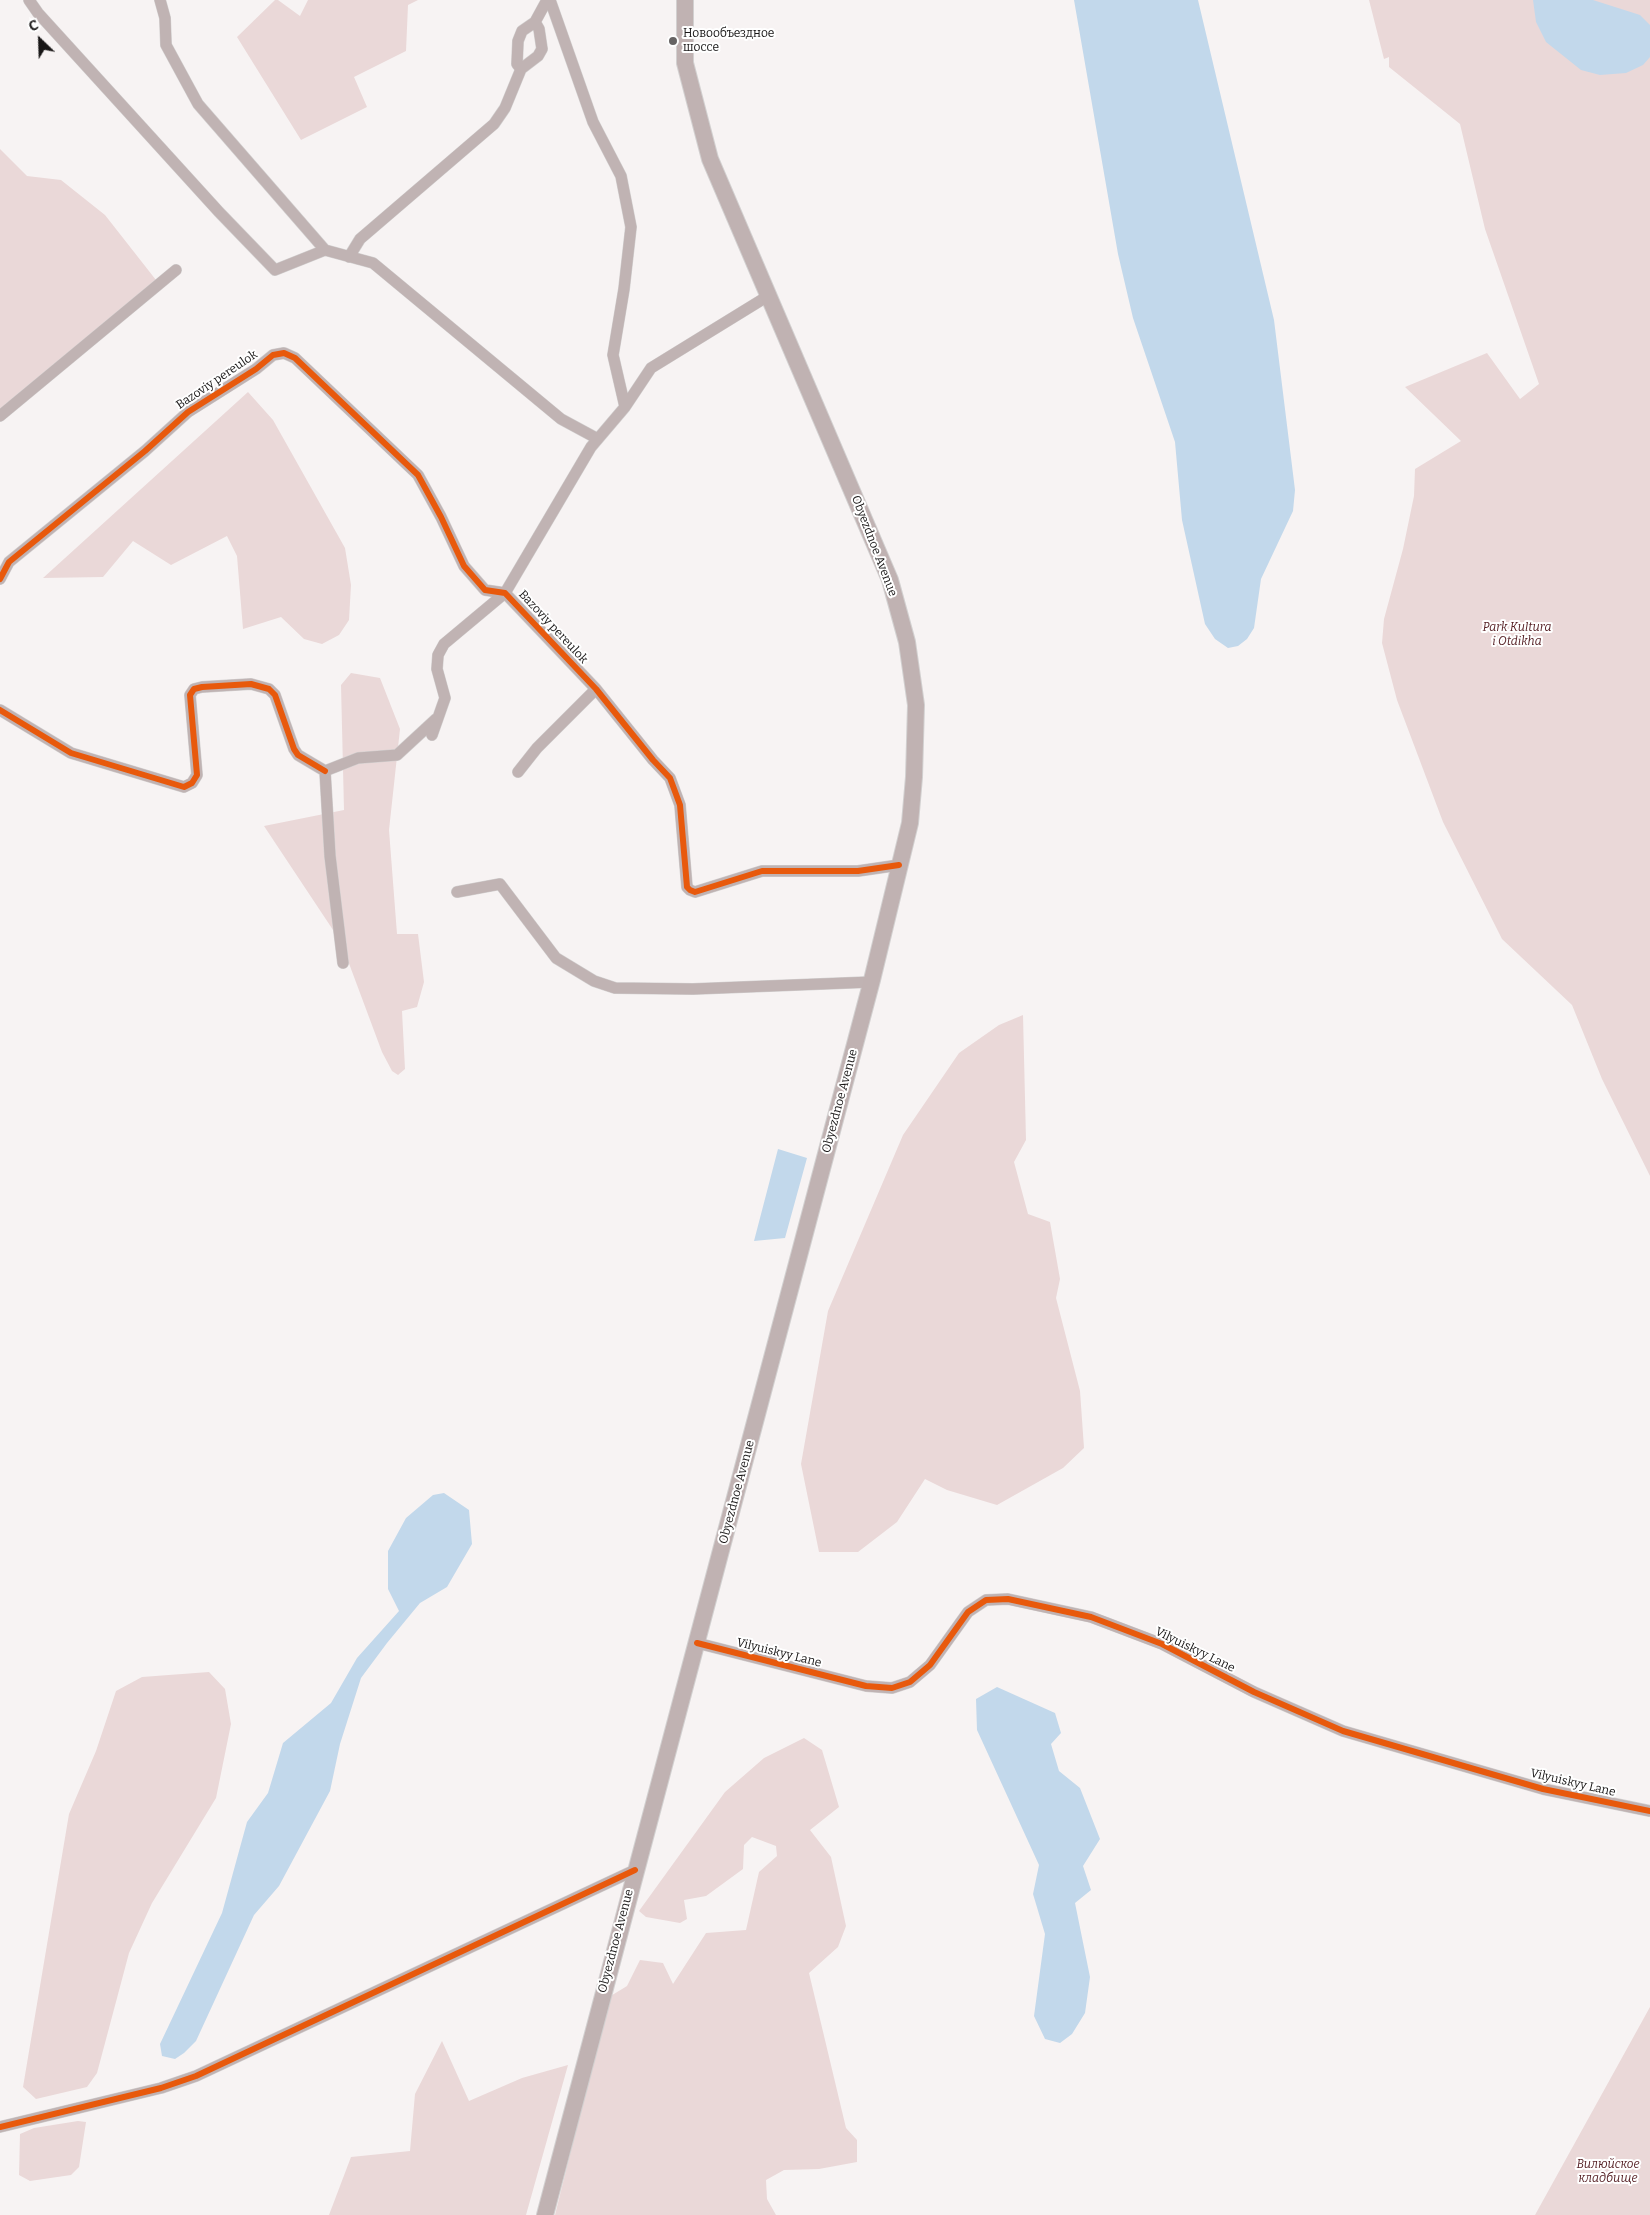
<!DOCTYPE html>
<html>
<head>
<meta charset="utf-8">
<style>
  body { margin:0 }
  #map { position:relative; width:1650px; height:2215px; overflow:hidden; background:#f7f3f3; font-family:Bitter,serif }
  canvas { display:block }
  .north { position:absolute; left:15px; top:15px; width:50px; height:50px; -webkit-text-stroke:4px #fff; paint-order:stroke; rotate:336deg; font-size:14px; font-weight:700; line-height:20px; text-align:center; color:#181616 }
  .north::after { content:''; display:block; margin:auto; width:18px; height:22px; background:#181616; clip-path:polygon(50% 0,100% 100%,50% 72%,0 100%) }
</style>
</head>
<body>
<div id="map">
<canvas width="1650" height="2215"></canvas>
<div class="north">С</div>
</div>
<script>
const context = document.querySelector('canvas').getContext('2d');
context.lineJoin = 'round';
function fill(path, color) { context.fillStyle = color; context.fill(path, 'evenodd'); }
const poly = rows => new Path2D(rows.map(r => 'M' + r).join(''));
function trace(path, color, width, dash) { context.strokeStyle = color; context.lineWidth = width; context.lineCap = dash ? 'butt' : 'round'; context.setLineDash(dash || []); context.stroke(path); }
function label(font, color, halo, rows, align = 'center') {
  context.font = font + ' Bitter,serif'; context.lineWidth = 4; context.setLineDash([]); context.textBaseline = 'middle'; context.strokeStyle = halo; context.fillStyle = color; for (const [text, x, y, turn = 0] of rows) {
    context.save(); context.translate(x, y); context.rotate((+turn || 0) * Math.PI / 180); context.textAlign = isNaN(turn) ? turn : align; if (halo) context.strokeText(text, 0, 0); context.fillText(text, 0, 0); context.restore();
  }
}
const green = poly([
  [275,0,278,0,300,16,308,0,418,0,408,5,406,51,354,77,367,107,301,140,237,37],
  [1369,0,1650,0,1650,1176,1602,1079,1572,1005,1502,939,1443,822,1397,700,1382,643,1384,619,1403,549,1414,496,1415,469,1461,441,1405,387,1487,353,1520,399,1539,384,1485,229,1460,124,1389,67,1389,57,1384,59],
  [0,149,27,176,61,180,105,215,156,280,0,410],
  [248,392,273,420,345,548,351,585,349,620,339,635,322,644,304,639,281,617,243,629,237,556,227,536,171,565,133,541,103,577,43,578],
  [351,673,380,678,400,729,389,830,397,934,418,934,424,982,417,1007,402,1011,405,1069,398,1075,392,1071,382,1052,341,942,264,826,344,810,341,685],
  [1023,1015,1026,1140,1014,1162,1028,1214,1050,1222,1060,1279,1056,1298,1080,1391,1084,1448,1063,1468,997,1505,947,1490,925,1479,897,1522,858,1552,819,1552,801,1464,828,1311,903,1135,959,1053,999,1025],
  [209,1672,225,1689,231,1724,216,1798,152,1903,129,1953,97,2073,87,2087,36,2099,23,2087,69,1814,96,1751,116,1691,142,1677],
  [804,1738,822,1750,839,1807,810,1830,831,1857,846,1926,838,1947,809,1973,846,2128,857,2140,857,2162,819,2169,784,2170,766,2180,767,2199,776,2215,555,2215,609,1997,627,1986,640,1960,663,1963,673,1984,706,1933,746,1930,759,1872,777,1856,776,1846,752,1837,744,1845,743,1869,706,1896,684,1900,687,1919,680,1923,646,1917,639,1911,725,1792,764,1758],
  [1650,2007,1650,2215,1535,2215],
  [442,2041,469,2101,522,2078,568,2065,526,2215,329,2215,351,2157,410,2151,415,2094],
  [78,2121,86,2122,79,2167,71,2175,30,2181,19,2175,20,2134,34,2128]
]);
const water = poly([
  [1074,0,1198,0,1274,320,1295,490,1293,511,1261,579,1254,628,1247,639,1238,646,1228,648,1215,639,1205,624,1182,520,1175,442,1133,318,1118,254],
  [1533,0,1593,0,1640,15,1650,25,1650,57,1643,65,1626,73,1600,75,1581,70,1546,42,1536,22],
  [778,1149,807,1158,785,1238,754,1241],
  [444,1493,469,1510,472,1544,447,1587,420,1603,387,1643,361,1678,340,1744,330,1791,279,1886,254,1915,196,2041,184,2053,175,2059,162,2056,160,2044,222,1913,247,1822,268,1793,283,1743,331,1703,357,1658,399,1611,388,1589,388,1551,406,1518,433,1495],
  [997,1687,1055,1713,1061,1733,1051,1744,1059,1771,1080,1788,1100,1839,1083,1866,1091,1890,1075,1903,1090,1977,1085,2013,1072,2034,1060,2043,1045,2039,1034,2016,1045,1934,1033,1894,1039,1865,977,1730,976,1699]
]);
const street = poly([
  [29,0,38,13,219,212,275,270,325,250],
  [160,0,165,18,166,45,198,104,325,250,373,263,561,419,598,439],
  [550,0,593,122,621,176,631,227,624,289,613,355,625,407],
  [521,69,538,56,542,49,539,29,535,22],
  [349,257,360,239,494,124,505,108,521,69,517,64,518,41,522,31,535,22,547,0],
  [0,416,176,270],
  [0,579,9,562,145,451,188,412,256,369,273,355,284,353,295,358,418,475,441,517,464,566,485,590,505,593,596,689,653,760,670,778,680,805,687,887,690,890,695,892,762,871,858,871,899,865],
  [0,710,71,753,184,787,192,783,197,775,190,695,194,689,202,687,251,684,269,689,275,695,294,749,298,755,325,771],
  [432,735,445,698,437,669,438,655,444,644,505,593,591,447,625,407,651,368,768,296],
  [518,772,537,748,596,689],
  [457,892,500,884,556,958,594,981,615,988,693,989,871,982],
  [343,963,330,856,325,771,358,758,397,755,436,719],
  [697,1643,866,1686,892,1688,910,1682,930,1665,968,1612,986,1600,1008,1599,1091,1617,1162,1644,1254,1692,1343,1731,1543,1789,1650,1811],
  [0,2127,161,2088,196,2076,635,1870]
]);
const secondary = poly([
  [545,2215,872,980,910,823,914,777,916,705,907,642,890,580,710,159,685,63,685,0]
]);
const cycleway = poly([
  [0,579,9,562,145,451,188,412,256,369,273,355,284,353,295,358,418,475,441,517,464,566,485,590,505,593,596,689,653,760,670,778,680,805,687,887,690,890,695,892,762,871,858,871,899,865],
  [0,710,71,753,184,787,192,783,197,775,190,695,194,689,202,687,251,684,269,689,275,695,294,749,298,755,325,771],
  [697,1643,866,1686,892,1688,910,1682,930,1665,968,1612,986,1600,1008,1599,1091,1617,1162,1644,1254,1692,1343,1731,1543,1789,1650,1811],
  [0,2127,161,2088,196,2076,635,1870]
]);
const markers = [
  [673,41,5,"#666363"]
];
const poiNames = [
  ["Новообъездное",683,34],
  ["шоссе",683,48]
];
const streetNames = [
  ["Bazoviy pereulok",217,380,-34],
  ["Obyezdnoe Avenue",874,546,69],
  ["Bazoviy pereulok",553,627,47],
  ["Obyezdnoe Avenue",840,1101,-75],
  ["Obyezdnoe Avenue",737,1492,-75],
  ["Vilyuiskyy Lane",1195,1650,26],
  ["Vilyuiskyy Lane",779,1653,14],
  ["Vilyuiskyy Lane",1573,1783,13],
  ["Obyezdnoe Avenue",616,1941,-75]
];
const parkNames = [
  ["Park Kultura",1517,628],
  ["i Otdikha",1517,642],
  ["Вилюйское",1608,2165],
  ["кладбище",1608,2179]
];
fill(green, '#ead8d8');
fill(water, '#c2d8eb');
trace(street, '#d2d0d0', 12);
trace(secondary, '#d2d0d0', 18);
trace(street, '#c0b3b3', 11);
trace(secondary, '#c0b2b2', 16);
trace(cycleway, '#e8590c', 6);
for (const [x, y, r, color] of markers) { const dot = new Path2D(); dot.arc(x, y, r, 0, 2 * Math.PI); context.fillStyle = color; context.fill(dot); trace(dot, '#fff', 2); }
label('12px', '#181616', '#fff', poiNames, 'left');
label('12px', '#181616', '#fff', streetNames);
label('italic 12px', '#531c21', '#fff', parkNames);
</script>
</body>
</html>
